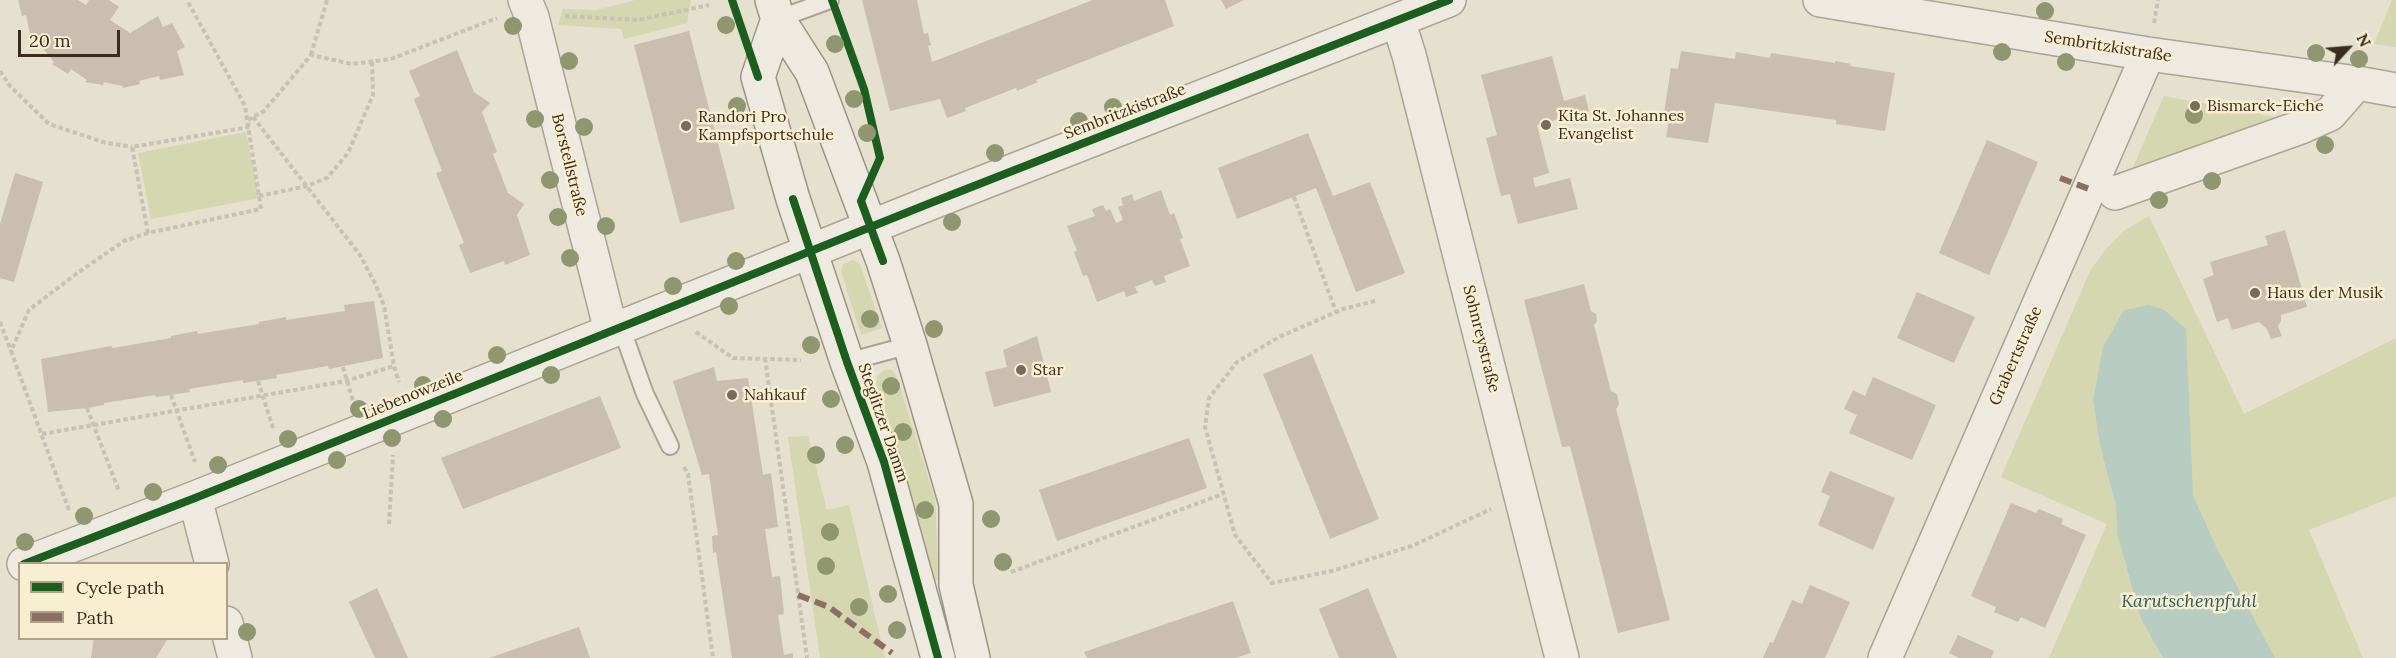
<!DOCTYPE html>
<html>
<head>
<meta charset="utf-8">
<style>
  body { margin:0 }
  #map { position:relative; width:2396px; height:658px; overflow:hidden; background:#e6e0ce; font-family:Lora,serif }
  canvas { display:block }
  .legend { position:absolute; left:18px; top:562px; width:210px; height:78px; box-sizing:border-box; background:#f8efd3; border:2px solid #aca18a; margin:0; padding:8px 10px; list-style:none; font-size:18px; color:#3b2d1d }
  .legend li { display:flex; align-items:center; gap:12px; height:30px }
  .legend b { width:30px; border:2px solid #aca18a }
  .north { position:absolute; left:2318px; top:18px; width:60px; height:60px; -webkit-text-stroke:4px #f8efd3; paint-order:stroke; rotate:64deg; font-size:16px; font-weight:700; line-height:24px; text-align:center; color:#3b2d1d }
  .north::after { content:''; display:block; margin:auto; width:21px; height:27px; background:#3b2d1d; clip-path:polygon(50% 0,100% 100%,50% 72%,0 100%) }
  .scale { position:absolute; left:18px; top:30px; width:102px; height:27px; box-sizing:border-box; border:3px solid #3b2d1d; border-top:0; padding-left:8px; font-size:18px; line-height:21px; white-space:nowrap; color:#3b2d1d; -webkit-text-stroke:4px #f8efd3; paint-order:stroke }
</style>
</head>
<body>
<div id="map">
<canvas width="2396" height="658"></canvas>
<ul class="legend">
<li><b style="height:8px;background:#1b5e20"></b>Cycle path</li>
<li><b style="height:8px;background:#8d6e63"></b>Path</li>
</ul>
<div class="north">N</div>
<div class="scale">20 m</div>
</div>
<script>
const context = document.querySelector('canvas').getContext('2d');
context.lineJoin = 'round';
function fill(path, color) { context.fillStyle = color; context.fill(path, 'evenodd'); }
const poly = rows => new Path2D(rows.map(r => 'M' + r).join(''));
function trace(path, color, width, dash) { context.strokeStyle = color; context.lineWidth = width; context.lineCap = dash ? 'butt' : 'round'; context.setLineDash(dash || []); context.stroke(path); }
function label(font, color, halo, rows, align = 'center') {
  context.font = font + ' Lora,serif'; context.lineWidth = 5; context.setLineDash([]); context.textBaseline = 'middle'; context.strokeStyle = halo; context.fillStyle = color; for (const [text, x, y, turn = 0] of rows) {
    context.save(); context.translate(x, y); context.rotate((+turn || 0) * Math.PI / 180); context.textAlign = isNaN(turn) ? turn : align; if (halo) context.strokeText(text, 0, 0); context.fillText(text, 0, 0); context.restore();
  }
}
const green = poly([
  [635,0,691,0,687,23,624,39,621,29,558,25,563,9,596,10],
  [2392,0,2396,0,2396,47,2374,44],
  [2164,96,2280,118,2133,167],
  [246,132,259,198,151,219,138,153],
  [2149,216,2244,414,2396,338,2396,496,2309,530,2363,658,2275,658,2216,546,2193,495,2191,481,2093,401,2100,446,2116,506,2117,534,2141,619,2163,658,2049,658,2107,524,2001,477,2090,271,2105,250,2125,230],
  [853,260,860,264,882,328,861,335,841,271,843,264],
  [885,370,892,370,897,377,935,499,939,580,933,581,876,382,878,376],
  [808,436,827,510,849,505,885,658,820,658,788,437]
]);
const water = poly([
  [2149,305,2164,310,2186,329,2193,495,2216,546,2275,658,2163,658,2141,619,2117,534,2116,506,2100,446,2093,401,2103,347,2124,310]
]);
const building = poly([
  [18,0,78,0,86,5,89,0,109,0,119,7,110,20,130,33,158,16,163,27,172,23,185,47,177,51,184,75,160,80,159,76,139,81,140,84,123,88,122,86,104,82,103,85,85,82,87,80,71,69,68,74,52,64,54,62,41,46,38,49,28,36,30,34,26,15,22,16],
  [862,0,917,0,924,34,928,33,931,45,928,46,932,62,1093,0,1165,0,1174,26,1036,80,1038,82,1017,91,1016,88,965,108,966,111,947,118,940,99,890,111],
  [1221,0,1244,0,1226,9],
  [689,31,735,209,680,223,634,45],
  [457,50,474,92,490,103,482,112,497,152,493,154,508,193,524,204,517,215,530,255,505,265,504,261,470,273,459,245,464,243,436,173,442,171,414,99,420,96,409,71],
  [1681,51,1735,59,1736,52,1770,58,1771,53,1835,63,1835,61,1851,64,1850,66,1895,73,1885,131,1836,124,1836,120,1715,103,1708,143,1666,137,1669,120,1663,119,1671,68,1678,69],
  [1552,56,1564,101,1585,95,1589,111,1537,125,1549,173,1533,178,1535,187,1570,178,1578,209,1518,224,1510,194,1501,196,1486,138,1497,135,1481,75],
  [1308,133,1333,196,1370,182,1405,273,1356,292,1316,188,1237,219,1218,168],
  [1987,140,2038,162,1989,275,1939,253],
  [15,173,43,182,14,282,0,278,0,224],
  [1161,190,1170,215,1174,213,1183,238,1180,239,1190,266,1164,276,1166,282,1155,286,1152,280,1135,287,1138,293,1126,297,1124,291,1097,302,1087,275,1083,276,1074,252,1077,251,1067,226,1095,216,1092,209,1103,205,1106,211,1110,209,1116,223,1123,220,1118,207,1123,205,1121,198,1132,194,1134,201],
  [2285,230,2307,307,2281,315,2281,321,2278,326,2282,336,2271,339,2267,329,2259,322,2232,330,2228,318,2217,322,2203,279,2214,275,2210,262,2268,245,2265,236],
  [1584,284,1591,311,1596,314,1597,321,1594,325,1611,391,1617,394,1619,404,1616,409,1622,432,1670,620,1618,633,1570,446,1562,447,1524,300],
  [1917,292,1975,317,1954,363,1897,338],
  [374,301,383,358,329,369,328,366,276,375,277,378,243,383,243,380,189,389,190,392,171,395,156,397,155,395,104,403,104,405,87,408,48,412,41,359,111,346,113,348,171,338,171,336,197,331,198,334,259,324,259,322,286,317,286,320,345,311,344,305],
  [1037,336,1051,392,994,407,985,372,1007,367,1003,350],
  [1312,354,1379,519,1330,539,1263,374],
  [714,367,717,381,748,378,763,475,771,473,778,527,765,529,772,577,780,576,784,614,778,615,784,655,793,653,793,658,732,658,716,552,713,553,712,536,718,535,709,474,702,475,673,381],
  [1873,377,1936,405,1912,460,1849,433,1857,415,1844,409,1853,390,1865,396],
  [600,396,621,448,463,509,441,458],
  [1189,438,1207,488,1057,541,1039,490],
  [1830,471,1895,498,1873,550,1818,525,1830,496,1821,492],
  [2011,503,2036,513,2039,509,2063,519,2061,524,2086,535,2045,628,2021,617,2018,622,1994,612,1996,607,1971,596],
  [1810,585,1850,602,1825,658,1763,658,1770,642,1773,643,1792,600,1802,604],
  [377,588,408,658,375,658,349,602],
  [1368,588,1397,658,1339,658,1319,609],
  [1233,601,1251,653,1235,658,1087,658,1084,652],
  [579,627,590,658,489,658],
  [1958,635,1994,651,1991,658,1959,658,1949,653],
  [94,638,168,638,156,658,91,658]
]);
const path = poly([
  [565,16,638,20,709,5],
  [2154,23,2158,0],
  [311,55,327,0],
  [0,71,10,86,49,124,103,142,132,147],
  [253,117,360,255,376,285,384,306,394,366,399,382],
  [248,120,264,111,311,55,352,64,391,59,497,18],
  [259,196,307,186,327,178,348,153,373,95,372,61],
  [1294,197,1336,312],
  [148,233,132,147,249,127],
  [1375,301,1343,309,1279,337,1237,362,1209,398,1205,427,1235,535,1272,583,1332,571,1412,546,1491,509],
  [0,322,11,351],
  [696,332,733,358,801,360],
  [765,358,807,658],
  [343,367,353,401],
  [258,381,274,431],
  [171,395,195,462],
  [87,408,119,491],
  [42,434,346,381,394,366],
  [684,467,688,474,713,658],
  [69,510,11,351,29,310,76,274,124,241,148,233,261,209,245,106,187,0],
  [389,524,393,455],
  [1011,572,1223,494]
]);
const service = poly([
  [778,19,830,0],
  [621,327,645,394,670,446],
  [847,362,910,345]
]);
const minor = poly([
  [525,0,532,17,611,331],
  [1820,0,2148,54,2357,83,2396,90],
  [1398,20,1409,55,1562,658],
  [2115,193,2301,127,2330,114,2357,83],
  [195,498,212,564],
  [24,564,195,498,928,204,1449,0],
  [226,623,235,658],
  [1885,658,2148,54]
]);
const secondary = poly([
  [772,0,778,19,812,72,883,261,910,345,956,504,956,585,973,658],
  [778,19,758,77,793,199,847,362,884,462,938,658]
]);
const quiet = poly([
  [2060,178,2089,189],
  [798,595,829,607,892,653]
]);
const cycleway = poly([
  [732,0,758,77],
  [832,0,864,89,880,158,861,201,883,261],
  [793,199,847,362,884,462,938,658],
  [24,564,195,498,928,204,1449,0]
]);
const trees = [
  [2045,11],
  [726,25],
  [513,26],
  [835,44],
  [2002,52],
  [2316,53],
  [2359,59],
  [569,61],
  [2066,62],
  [854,99],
  [737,106],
  [1113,107],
  [2194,115],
  [535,119],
  [1079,121],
  [584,127],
  [867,133],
  [2325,145],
  [995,153],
  [550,180],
  [2212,181],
  [2159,200],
  [558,217],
  [952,222],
  [606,226],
  [570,258],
  [736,261],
  [673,286],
  [729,306],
  [870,319],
  [934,329],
  [811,345],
  [497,355],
  [551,375],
  [423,385],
  [891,386],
  [831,399],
  [359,409],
  [443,419],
  [903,432],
  [392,438],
  [288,439],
  [845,445],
  [816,455],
  [337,460],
  [218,465],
  [153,492],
  [925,510],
  [84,516],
  [991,519],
  [830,532],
  [25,542],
  [1003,562],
  [826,566],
  [888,594],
  [859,607],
  [897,630],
  [247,632]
];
const markers = [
  [2195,106,6,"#776c5b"],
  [1546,125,6,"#776c5b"],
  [686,126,6,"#776c5b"],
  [2255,293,6,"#776c5b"],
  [1021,370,6,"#776c5b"],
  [732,395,6,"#776c5b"]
];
const streetNames = [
  ["Sembritzkistraße",2108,47,9],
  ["Sembritzkistraße",1125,112,-21],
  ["Borstellstraße",569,165,76],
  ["Sohnreystraße",1481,339,76],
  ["Grabertstraße",2016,356,-66],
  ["Liebenowzeile",413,395,-22],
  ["Steglitzer Damm",883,423,71]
];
const poiNames = [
  ["Bismarck-Eiche",2207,106],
  ["Kita St. Johannes",1558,116],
  ["Evangelist",1558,134],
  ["Randori Pro",698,117],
  ["Kampfsportschule",698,135],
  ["Haus der Musik",2267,293],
  ["Star",1033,370],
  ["Nahkauf",744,395]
];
const waterNames = [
  ["Karutschenpfuhl",2189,602]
];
fill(green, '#d4d7af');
fill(water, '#b8ccc1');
fill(building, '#cabeae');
trace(service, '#aba496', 20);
trace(minor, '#aba496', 36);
trace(secondary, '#9b9486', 36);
trace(path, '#c7c1b6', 4, [4.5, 3]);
trace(service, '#eeeae0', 16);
trace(minor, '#eeeae0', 33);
trace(secondary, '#eeeae0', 33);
trace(quiet, '#8d6e63', 6, [12, 6]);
trace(cycleway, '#1b5e20', 8);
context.fillStyle = '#909670';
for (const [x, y] of trees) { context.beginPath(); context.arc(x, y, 9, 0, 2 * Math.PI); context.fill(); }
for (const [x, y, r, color] of markers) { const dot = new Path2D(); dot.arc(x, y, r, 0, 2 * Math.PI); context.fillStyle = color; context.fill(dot); trace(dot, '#f8efd3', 2); }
label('16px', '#3b2d1d', '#f8efd3', streetNames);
label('16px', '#3b2d1d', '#f8efd3', poiNames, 'left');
label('italic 18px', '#2c5c5b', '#f8efd3', waterNames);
</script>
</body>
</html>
